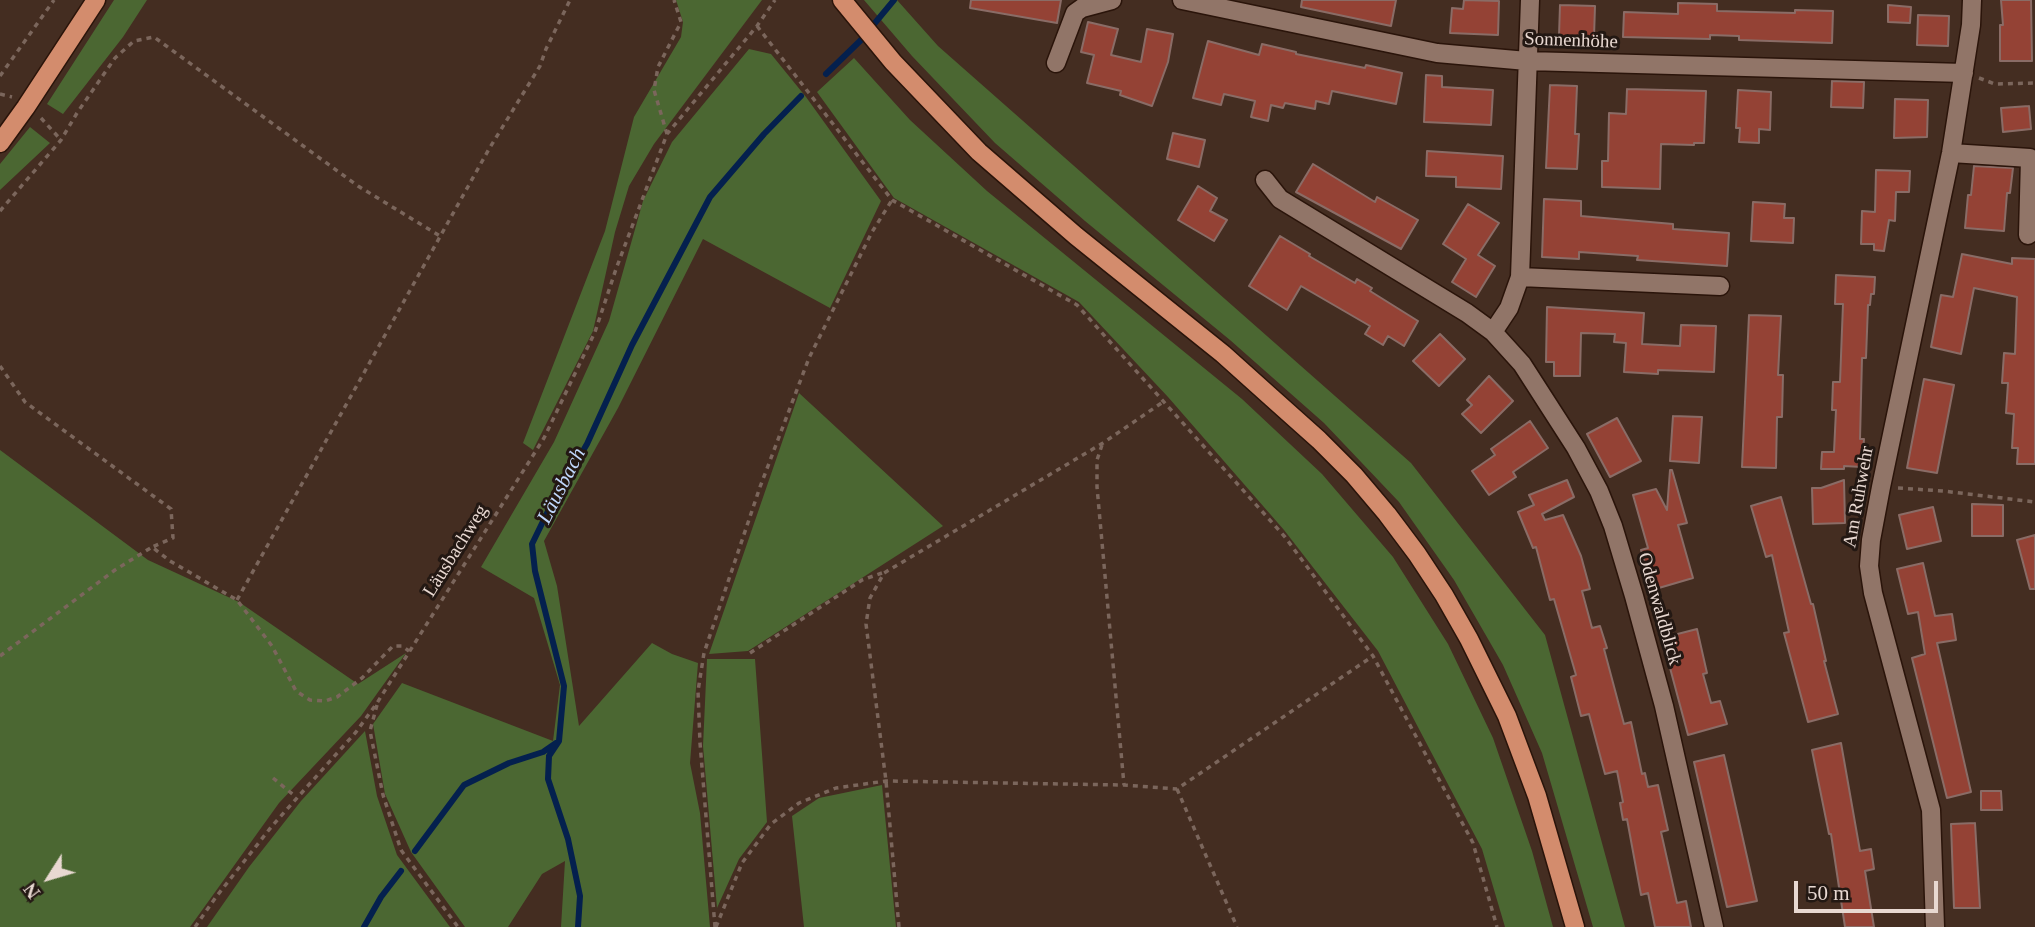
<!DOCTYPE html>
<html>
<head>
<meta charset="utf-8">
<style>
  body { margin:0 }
  #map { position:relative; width:2035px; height:927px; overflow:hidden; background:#442d21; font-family:"Times New Roman",serif }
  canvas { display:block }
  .north { position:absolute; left:14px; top:843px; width:70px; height:70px; -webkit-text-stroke:5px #231813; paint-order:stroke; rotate:233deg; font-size:19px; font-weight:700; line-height:28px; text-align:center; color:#e8d8d1 }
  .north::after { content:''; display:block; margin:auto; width:24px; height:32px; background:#e8d8d1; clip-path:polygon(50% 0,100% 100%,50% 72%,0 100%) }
  .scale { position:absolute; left:1794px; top:881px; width:144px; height:32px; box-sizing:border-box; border:4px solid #e8d8d1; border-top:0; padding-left:9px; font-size:21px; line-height:24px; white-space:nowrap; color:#e8d8d1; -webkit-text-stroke:5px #231813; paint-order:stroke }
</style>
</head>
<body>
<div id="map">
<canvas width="2035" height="927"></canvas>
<div class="north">N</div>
<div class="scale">50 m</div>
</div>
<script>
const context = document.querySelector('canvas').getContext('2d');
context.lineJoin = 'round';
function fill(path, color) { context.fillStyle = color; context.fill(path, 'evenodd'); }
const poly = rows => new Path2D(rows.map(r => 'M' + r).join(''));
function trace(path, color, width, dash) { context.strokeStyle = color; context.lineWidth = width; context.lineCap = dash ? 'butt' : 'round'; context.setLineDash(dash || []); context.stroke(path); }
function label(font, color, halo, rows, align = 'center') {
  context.font = font + ' "Times New Roman",serif'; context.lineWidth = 6; context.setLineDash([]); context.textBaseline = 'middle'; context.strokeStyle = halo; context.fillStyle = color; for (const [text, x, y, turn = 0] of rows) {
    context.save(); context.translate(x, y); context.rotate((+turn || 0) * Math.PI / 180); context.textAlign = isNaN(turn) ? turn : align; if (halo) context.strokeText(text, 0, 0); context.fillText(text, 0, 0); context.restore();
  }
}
const green = poly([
  [114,0,147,0,123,37,63,114,47,104],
  [676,0,762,0,654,144,629,186,615,232,593,331,533,450,523,443,605,231,634,117,681,37,683,22],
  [864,0,897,0,938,46,1411,463,1545,635,1625,927,1593,927,1542,753,1503,665,1454,580,1399,502,1324,423,1230,340,1085,221,995,143,912,56],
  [749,49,771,54,806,97,881,201,830,308,703,239,618,408,544,541,557,586,579,726,652,643,672,654,698,663,690,763,700,813,710,927,561,927,565,861,542,874,508,927,465,927,411,852,385,794,373,724,402,683,553,741,560,685,534,598,481,567,554,442,609,321,643,201,672,142],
  [854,58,910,120,987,191,1242,399,1322,474,1393,557,1448,644,1493,738,1532,851,1553,927,1505,927,1482,849,1378,651,1284,530,1168,397,1079,302,894,198,817,92],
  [30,127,50,143,0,190,0,164],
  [799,393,943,526,748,651,709,654],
  [0,450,148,560,239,602,358,684,406,653,361,716,279,803,190,927,0,927],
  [707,659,755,659,767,822,739,859,717,908,703,746],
  [365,731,377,796,397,855,450,927,207,927,249,867,301,801],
  [882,785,896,927,804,927,792,816,819,798]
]);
const stream = poly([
  [826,74,860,41,894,0],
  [415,851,464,785,509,763,543,752,556,743],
  [364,927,381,897,401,871],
  [578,927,580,896,568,839,548,779,549,756,559,741,564,686,535,571,532,544,550,507,587,444,632,345,710,197,764,134,801,96]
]);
const building = poly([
  [971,0,1061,0,1057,23,970,8,971,0],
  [1302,0,1396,0,1391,26,1301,7,1302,0],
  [1464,0,1499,1,1498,35,1450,33,1452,8,1463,9,1464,0],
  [2001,0,2031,0,2032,61,2000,61,2000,25,2003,25,2001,0],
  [1678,3,1717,4,1717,11,1795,13,1795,10,1833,11,1832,43,1739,40,1739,36,1710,35,1710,39,1623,37,1624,12,1678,14,1678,3],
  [1560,5,1595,6,1594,37,1559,36,1560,5],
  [1888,5,1911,7,1910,23,1888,22,1888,5],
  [1918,15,1949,16,1948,46,1917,45,1918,15],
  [1088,22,1118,29,1111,55,1141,62,1147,29,1173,34,1168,62,1152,106,1120,95,1121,91,1087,83,1094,55,1081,52,1088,22],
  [1208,41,1259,55,1262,44,1296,52,1296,54,1365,68,1366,65,1402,73,1396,104,1332,91,1329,104,1316,101,1315,109,1285,103,1283,108,1271,105,1268,121,1251,117,1255,101,1224,94,1221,105,1193,98,1208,41],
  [1426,75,1442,76,1442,87,1493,90,1491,125,1424,122,1426,75],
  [1832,81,1864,82,1863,108,1831,107,1832,81],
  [1550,85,1577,86,1575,134,1579,134,1577,169,1546,168,1550,85],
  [1627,89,1706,91,1704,143,1694,143,1694,145,1661,144,1660,189,1602,187,1602,161,1608,161,1609,113,1626,114,1627,89],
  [1738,90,1771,92,1770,130,1759,129,1759,143,1739,142,1740,128,1736,128,1738,90],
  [1895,99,1928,100,1927,137,1894,138,1895,99],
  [2029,106,2031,129,2003,132,2001,108,2029,106],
  [1173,133,1205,140,1199,167,1167,159,1173,133],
  [1427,151,1503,156,1501,189,1456,187,1456,177,1426,176,1427,151],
  [1313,164,1375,202,1377,197,1418,220,1401,249,1296,192,1313,164],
  [1974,166,2013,168,2010,193,2007,193,2004,231,1965,228,1968,195,1971,195,1974,166],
  [1876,170,1910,171,1909,192,1896,192,1895,221,1889,220,1884,251,1874,250,1874,244,1861,244,1862,211,1875,212,1876,170],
  [1198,186,1217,198,1210,211,1227,220,1214,241,1178,220,1198,186],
  [1544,199,1581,201,1581,216,1673,224,1673,229,1729,233,1727,266,1637,260,1638,256,1579,252,1579,259,1542,257,1544,199],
  [1753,202,1785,204,1784,218,1794,218,1793,243,1751,241,1753,202],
  [1468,204,1499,223,1478,255,1495,266,1476,297,1452,282,1466,259,1443,244,1468,204],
  [1280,236,1310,254,1309,256,1355,283,1357,279,1372,288,1370,291,1418,321,1404,346,1388,336,1383,345,1365,334,1370,326,1301,286,1287,310,1249,286,1280,236],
  [1962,254,2012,264,2012,258,2035,259,2035,464,2017,464,2018,448,2012,448,2014,414,2006,413,2008,383,2002,383,2004,353,2015,354,2017,297,1974,288,1961,354,1931,347,1941,295,1953,297,1962,254],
  [1836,275,1875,277,1874,294,1871,294,1870,305,1868,305,1866,358,1862,358,1860,439,1864,439,1862,467,1844,466,1844,469,1821,469,1822,452,1834,452,1836,410,1832,410,1833,382,1840,382,1843,304,1835,304,1836,275],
  [1547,307,1644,313,1642,344,1680,346,1681,325,1716,326,1714,372,1658,370,1658,374,1624,372,1626,343,1614,342,1615,334,1581,333,1580,376,1554,376,1554,362,1546,362,1547,307],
  [1749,315,1781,316,1778,375,1783,375,1782,417,1777,417,1776,468,1742,467,1749,315],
  [1440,334,1465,359,1439,386,1413,361,1440,334],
  [1489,376,1513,401,1481,433,1462,414,1472,405,1467,400,1489,376],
  [1924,379,1954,385,1937,473,1907,468,1924,379],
  [1673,416,1702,417,1699,463,1670,461,1673,416],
  [1617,418,1641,461,1610,477,1587,434,1617,418],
  [1530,421,1548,448,1513,472,1516,477,1489,495,1472,471,1495,455,1491,449,1530,421],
  [1670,470,1672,470,1687,523,1678,525,1693,578,1652,590,1641,550,1648,548,1633,495,1656,489,1667,510,1670,470],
  [1567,480,1574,497,1542,514,1545,520,1563,515,1581,556,1590,589,1582,591,1592,628,1600,626,1607,648,1604,649,1624,724,1631,722,1642,774,1645,773,1648,787,1658,785,1668,830,1661,832,1677,903,1686,901,1691,927,1655,927,1648,893,1641,895,1627,819,1623,820,1620,803,1623,802,1617,771,1605,774,1589,714,1581,716,1571,677,1576,675,1554,599,1550,600,1536,547,1533,548,1518,512,1534,505,1529,495,1567,480],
  [1844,480,1845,523,1813,524,1812,488,1821,488,1844,480],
  [1781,497,1811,604,1813,604,1826,661,1824,661,1838,714,1808,722,1784,633,1789,632,1772,555,1766,557,1751,506,1781,497],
  [1972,504,2003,505,2003,536,1972,536,1972,504],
  [1933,507,1941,541,1907,549,1899,515,1933,507],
  [2035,535,2035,589,2030,589,2017,540,2035,535],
  [1923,563,1935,616,1952,614,1956,640,1937,643,1971,792,1947,798,1912,658,1925,654,1918,612,1908,614,1897,569,1923,563],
  [1697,629,1707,673,1703,674,1711,703,1720,701,1727,724,1688,735,1662,638,1697,629],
  [1841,743,1860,851,1871,849,1874,869,1865,871,1874,927,1845,927,1831,834,1829,834,1812,750,1841,743],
  [1724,755,1757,901,1727,907,1694,762,1724,755],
  [1981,791,2001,791,2002,810,1981,810,1981,791],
  [1975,823,1980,908,1954,908,1951,824,1975,823]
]);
const path = poly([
  [757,26,892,200,1077,305,1285,537,1373,656,1473,843,1497,927],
  [0,76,54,0],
  [1979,78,1995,84,2035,83],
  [0,94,12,97],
  [41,118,61,140],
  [667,134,654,90,658,67,681,22,674,0],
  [0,211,61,140,77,113,115,58,134,41,154,37,358,186,440,236],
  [0,366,25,402,171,509,173,538,152,547],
  [1102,445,1097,460,1097,487,1124,785],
  [1898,488,1943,491,2035,502],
  [237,600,489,149,540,66,546,49,570,0],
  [750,653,862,580,882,573],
  [0,656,115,570,152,547,170,561,237,600,272,646,296,691,310,700,325,701,337,697,362,678,393,646,402,646,409,651],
  [377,705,370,731,383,795,401,850,458,927],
  [273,778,296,797],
  [1177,789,1237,927],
  [195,927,216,897,272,826,356,732,377,703,544,438,595,332,616,269,667,134,757,26,775,0],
  [715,927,700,743,698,691,704,653,760,487,809,358,872,232,892,200],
  [716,927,742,863,771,824,799,803,836,788,886,781,1124,785,1177,789,1373,656],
  [899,927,886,781,866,624,870,598,884,573,1103,443,1163,402]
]);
const minor = poly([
  [1182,0,1437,53,1527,61,1964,73],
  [1056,63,1075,13,1082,8,1112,0],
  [1951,153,2030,158,2028,235],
  [1265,180,1280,199,1467,313,1493,332,1522,364,1576,448,1599,491,1613,526,1634,596,1664,706,1714,927],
  [1520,277,1720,286],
  [1493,332,1509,308,1520,277,1530,0],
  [1935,927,1931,810,1873,593,1869,566,1871,540,1881,487,1951,153,1971,25,1972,0]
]);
const major = poly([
  [842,0,893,62,979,152,1076,236,1223,354,1272,398,1319,440,1354,475,1387,514,1417,554,1444,595,1469,639,1507,716,1537,796,1575,927],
  [0,143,26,107,96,0]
]);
const streetNames = [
  ["Sonnenhöhe",1571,41,2],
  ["Am Ruhwehr",1859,497,-80],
  ["Läusbachweg",456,551,-58],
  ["Odenwaldblick",1659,609,74]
];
const waterNames = [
  ["Läusbach",562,486,-63]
];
fill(green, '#4b6732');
trace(stream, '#04204e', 6);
fill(building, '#944235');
trace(building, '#8a6c66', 2);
trace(minor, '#2a140a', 21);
trace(major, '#2a140a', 21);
trace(path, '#7b665c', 3.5, [5, 5]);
trace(minor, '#917568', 18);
trace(major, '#d38c6d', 18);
label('19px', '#e8d8d1', '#231813', streetNames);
label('italic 21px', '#c0d7fc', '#231813', waterNames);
</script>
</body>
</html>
